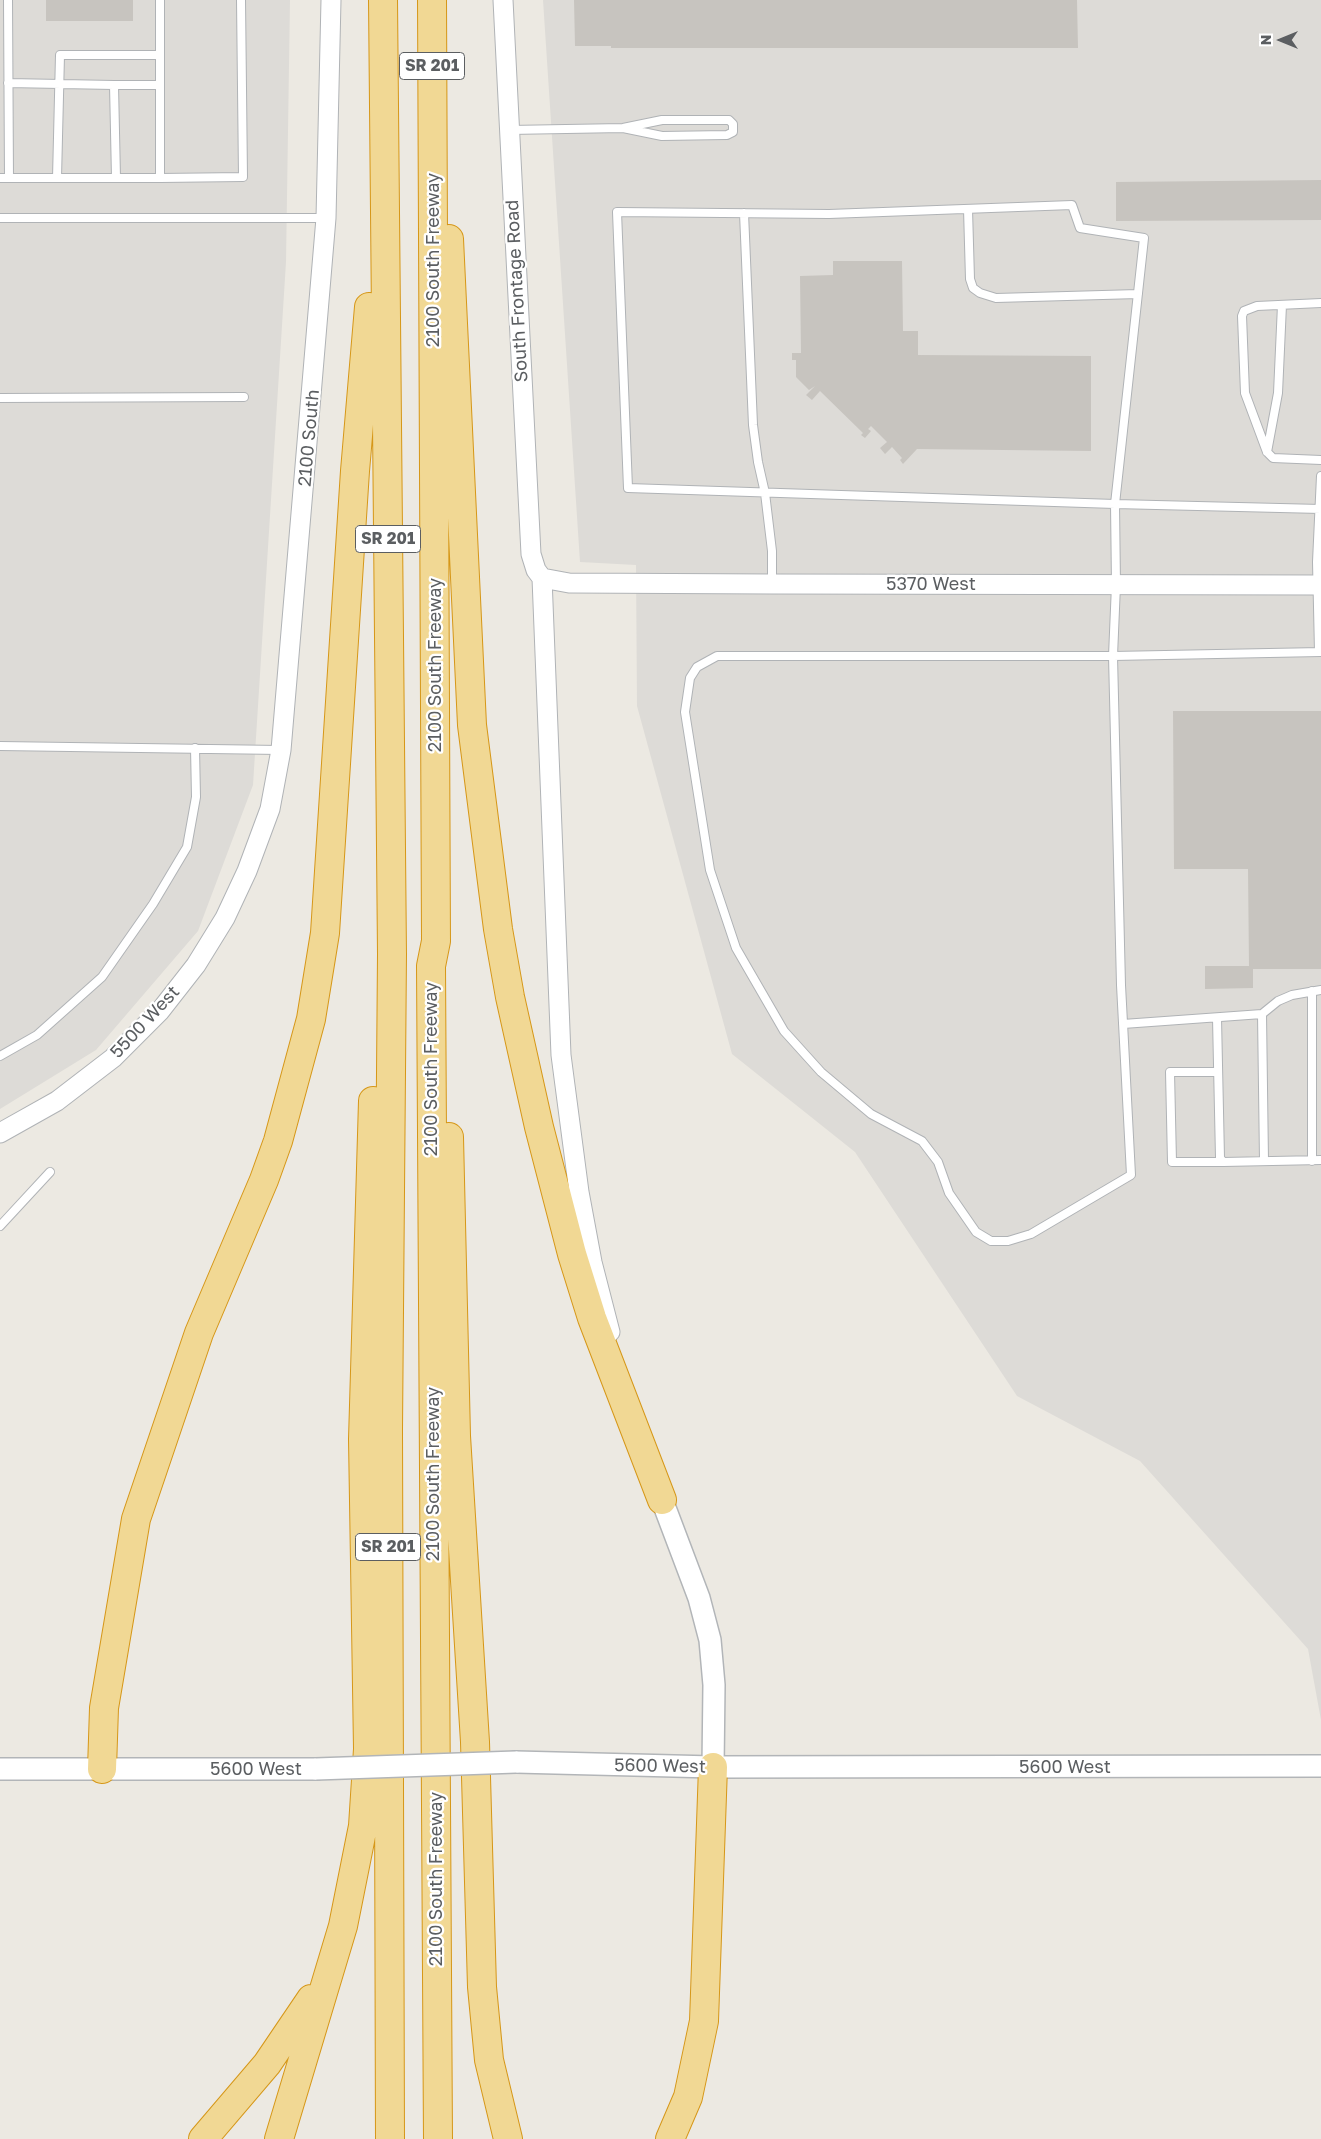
<!DOCTYPE html>
<html>
<head>
<meta charset="utf-8">
<style>
  body { margin:0 }
  #map { position:relative; width:1321px; height:2139px; overflow:hidden; background:#ece9e2; font-family:"Golos Text",sans-serif }
  canvas { display:block }
  .north { position:absolute; left:1256px; top:15px; width:50px; height:50px; -webkit-text-stroke:4px #fff; paint-order:stroke; rotate:270deg; font-size:14px; font-weight:700; line-height:20px; text-align:center; color:#5b5e61 }
  .north::after { content:''; display:block; margin:auto; width:18px; height:22px; background:#5b5e61; clip-path:polygon(50% 0,100% 100%,50% 72%,0 100%) }
</style>
</head>
<body>
<div id="map">
<canvas width="1321" height="2139"></canvas>
<div class="north">N</div>
</div>
<script>
const context = document.querySelector('canvas').getContext('2d');
context.lineJoin = 'round';
function fill(path, color) { context.fillStyle = color; context.fill(path, 'evenodd'); }
const poly = rows => new Path2D(rows.map(r => 'M' + r).join(''));
function trace(path, color, width, dash) { context.strokeStyle = color; context.lineWidth = width; context.lineCap = dash ? 'butt' : 'round'; context.setLineDash(dash || []); context.stroke(path); }
function label(font, color, halo, rows, align = 'center') {
  context.font = font + ' "Golos Text",sans-serif'; context.lineWidth = 4.5; context.setLineDash([]); context.textBaseline = 'middle'; context.strokeStyle = halo; context.fillStyle = color; for (const [text, x, y, turn = 0] of rows) {
    context.save(); context.translate(x, y); context.rotate((+turn || 0) * Math.PI / 180); context.textAlign = isNaN(turn) ? turn : align; if (halo) context.strokeText(text, 0, 0); context.fillText(text, 0, 0); context.restore();
  }
}
const industrial = poly([
  [0,0,290,0,286,262,253,785,198,931,96,1050,0,1109],
  [543,0,1321,0,1321,1720,1308,1649,1140,1461,1017,1396,855,1152,732,1054,637,706,636,565,580,562]
]);
const building = poly([
  [46,0,133,0,133,21,46,21],
  [574,0,1077,0,1078,48,611,48,611,46,575,46],
  [1321,180,1321,220,1116,221,1116,182],
  [833,261,902,261,903,331,918,331,918,355,1091,356,1091,451,917,449,903,464,900,460,902,458,892,447,885,454,880,448,887,442,871,426,868,429,871,431,865,438,861,435,863,433,820,391,812,400,806,395,815,386,809,390,796,377,796,360,792,360,792,353,801,353,800,276,833,275],
  [1173,711,1321,711,1321,969,1253,969,1253,988,1205,989,1205,966,1249,966,1248,869,1174,869]
]);
const service = poly([
  [8,83,114,85,116,178],
  [114,85,160,85],
  [509,130,623,128,662,120,729,120,733,124,733,132,727,135,662,136,623,128],
  [0,178,9,178,8,0],
  [9,178,160,178,160,0],
  [57,178,60,55,160,55],
  [160,178,243,177,241,0],
  [968,209,970,279,973,288,980,293,996,298,1138,294],
  [744,213,753,425,758,462,765,493,772,551,772,584],
  [0,218,326,218],
  [1321,303,1257,306,1244,311,1242,316,1245,393,1267,452,1273,458,1321,460],
  [0,398,244,397],
  [1267,452,1278,393,1282,305],
  [1321,509,1115,504,628,488,617,212,829,214,1072,205,1080,228,1144,238,1115,504,1116,585,1113,656,1121,985,1131,1175,1031,1234,1008,1241,991,1241,976,1232,949,1193,938,1162,922,1141,871,1114,821,1072,784,1031,736,948,710,870,685,712,690,678,697,667,717,656,1113,656,1321,652],
  [1319,652,1317,562,1321,476],
  [0,746,280,750],
  [1312,991,1312,1161],
  [1262,1014,1264,1161],
  [1217,1018,1220,1158,1223,1162,1321,1160],
  [1123,1024,1262,1014,1278,1001,1292,995,1321,990],
  [0,1056,37,1035,102,977,153,904,187,847,196,797,195,748],
  [1218,1072,1170,1072,1172,1162,1223,1162],
  [0,1226,50,1172]
]);
const tertiary = poly([
  [503,0,531,554,536,570,542,578],
  [542,578,561,1055,579,1192,592,1262,610,1332],
  [542,578,569,583,772,584,1321,585],
  [0,1133,57,1101,113,1058,160,1011,196,965,225,918,247,871,270,809,281,750,326,218,331,0]
]);
const secondary = poly([
  [662,1500,699,1598,710,1640,714,1685,713,1767],
  [516,1762,713,1767,1321,1766],
  [0,1769,316,1769]
]);
const motorway = poly([
  [383,0,392,954,388,1429,390,2139],
  [432,0,436,941,431,966,438,2139],
  [449,239,472,725,498,929,510,997,539,1127,572,1254,592,1318,662,1500],
  [449,1137,456,1436,475,1742,482,1987,489,2060,508,2139],
  [102,1769,104,1708,136,1519,199,1333,264,1180,278,1141,311,1019,325,933,355,471,369,307],
  [203,2139,267,2064,311,1999],
  [279,2139,343,1926,363,1826,368,1749,363,1439,373,1101],
  [670,2139,688,2097,704,2021,713,1767]
]);
const secondaryBridge = poly([
  [316,1769,516,1762]
]);
const shields = [
  [432,66,65],
  [388,539,65],
  [388,1547,65]
];
const shieldNames = [
  ["SR 201",432,66],
  ["SR 201",388,539],
  ["SR 201",388,1547]
];
const streetNames = [
  ["2100 South Freeway",433,260,-90],
  ["South Frontage Road",517,291,-93],
  ["2100 South",309,438,-85],
  ["5370 West",931,584],
  ["2100 South Freeway",435,665,-90],
  ["5500 West",145,1022,-47],
  ["2100 South Freeway",431,1069,-90],
  ["2100 South Freeway",433,1474,-90],
  ["5600 West",660,1766,1],
  ["5600 West",1065,1767],
  ["5600 West",256,1769],
  ["2100 South Freeway",436,1879,-90]
];
fill(industrial, '#dddbd7');
fill(building, '#c7c4bf');
trace(service, '#b0b3b6', 10);
trace(tertiary, '#b0b3b6', 21);
trace(secondary, '#b2b5b8', 24);
trace(motorway, '#d69718', 30);
trace(service, '#fff', 8);
trace(tertiary, '#fff', 19);
trace(secondary, '#fff', 21);
trace(motorway, '#f1d894', 28);
trace(secondaryBridge, '#b2b5b8', 24, []);
trace(secondaryBridge, '#fff', 21);
for (const [x, y, w] of shields) { const box = new Path2D(); box.roundRect(x - w / 2, y - 13.5, w, 27, 4); context.fillStyle = '#fff'; context.fill(box); trace(box, '#5b5e61', 1); }
label('bold 16px', '#5b5e61', null, shieldNames);
label('18px', '#5b5e61', '#fff', streetNames);
</script>
</body>
</html>
